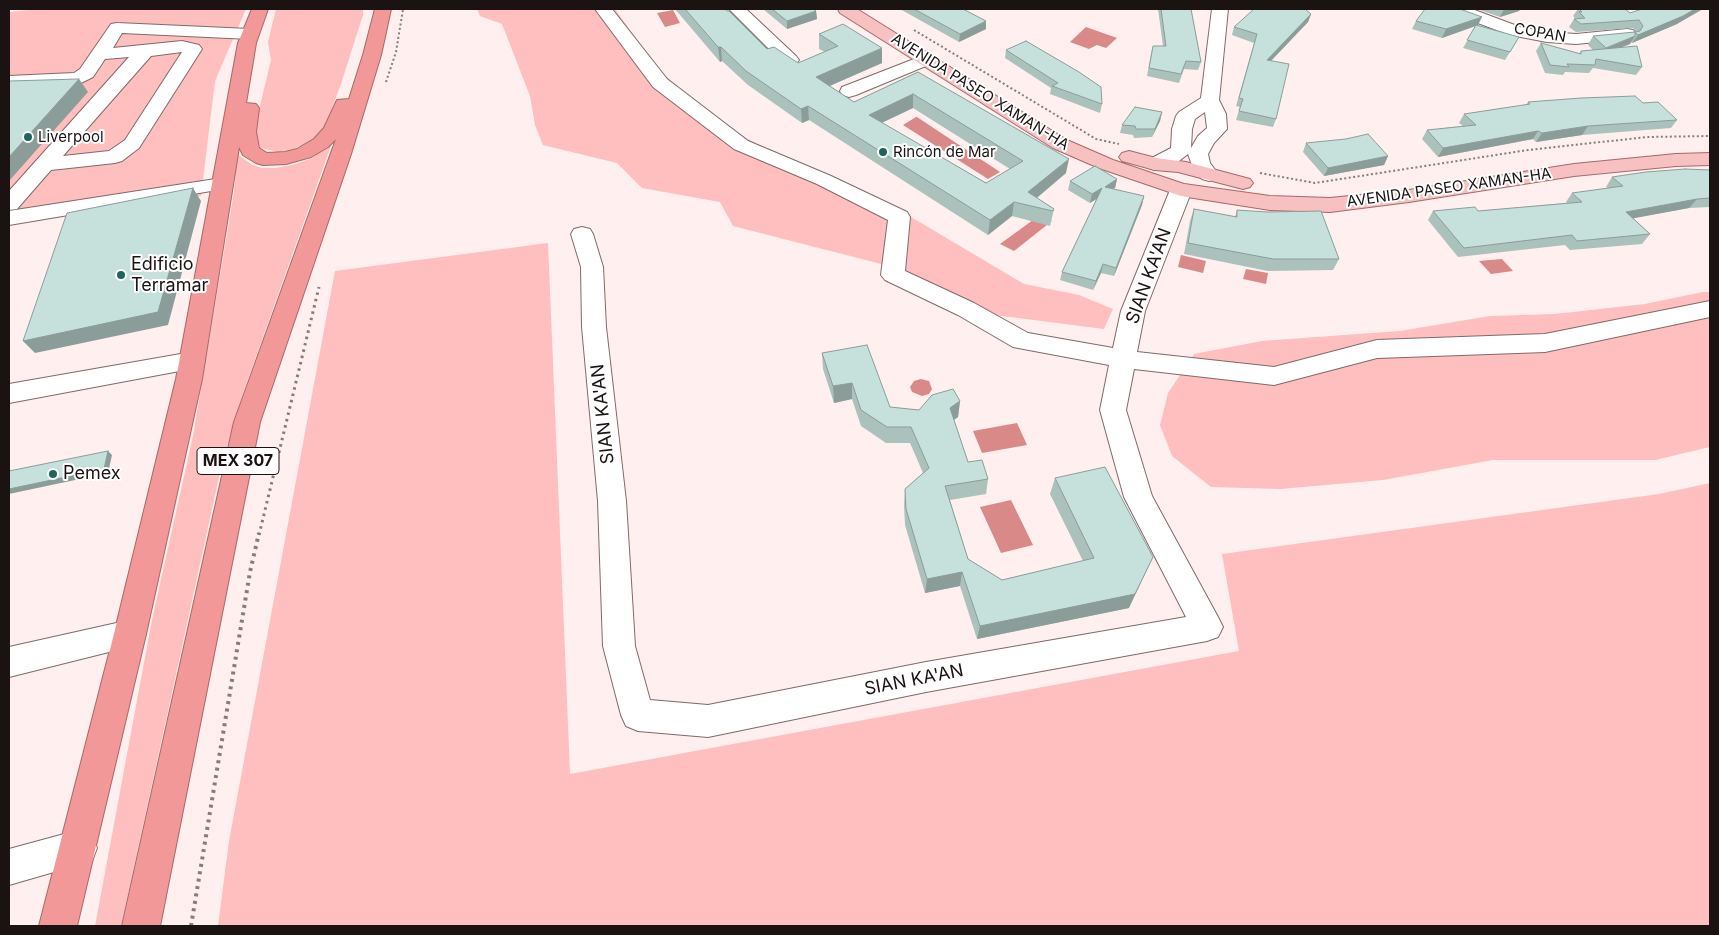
<!DOCTYPE html>
<html>
<head>
<meta charset="utf-8">
<style>
  body { margin:0 }
  #map { position:relative; width:1719px; height:935px; overflow:hidden; background:#ffefee; font-family:Inter,sans-serif }
  canvas { display:block }
  .frame { position:absolute; inset:0; border:10px solid #1b1212; pointer-events:none }
</style>
</head>
<body>
<div id="map">
<canvas width="1719" height="935"></canvas>
<div class="frame"></div>
</div>
<script>
const context = document.querySelector('canvas').getContext('2d');
context.lineJoin = 'round';
function fill(path, color) { context.fillStyle = color; context.fill(path, 'evenodd'); }
const poly = rows => new Path2D(rows.map(r => 'M' + r).join(''));
function trace(path, color, width, dash) { context.strokeStyle = color; context.lineWidth = width; context.lineCap = dash ? 'butt' : 'round'; context.setLineDash(dash || []); context.stroke(path); }
function label(font, color, halo, rows, align = 'center') {
  context.font = font + ' Inter,sans-serif'; context.lineWidth = 4; context.setLineDash([]); context.textBaseline = 'middle'; context.strokeStyle = halo; context.fillStyle = color; for (const [text, x, y, turn = 0] of rows) {
    context.save(); context.translate(x, y); context.rotate((+turn || 0) * Math.PI / 180); context.textAlign = isNaN(turn) ? turn : align; if (halo) context.strokeText(text, 0, 0); context.fillText(text, 0, 0); context.restore();
  }
}
const green = poly([
  [38,9,246,9,215,81,201,196,9,225,9,12],
  [276,9,363,9,363,15,341,84,324,129,310,142,293,149,279,152,260,148,255,127,271,60,268,42],
  [477,9,615,9,658,69,713,118,778,157,906,214,1024,284,1079,295,1113,309,1104,329,979,313,893,267,733,226,720,202,642,188,617,163,543,145,535,125,530,96,502,24,480,16],
  [333,140,242,396,222,463,121,926,95,926,152,620,193,436,234,192,237,154,252,165,262,168,276,168,296,164,312,158],
  [548,243,570,774,1239,651,1222,554,1659,494,1710,483,1710,926,218,926,229,841,335,271],
  [1703,292,1710,292,1710,447,1655,460,1493,460,1383,480,1280,489,1211,487,1172,456,1160,425,1168,393,1194,354,1262,341,1400,331,1490,316,1555,314,1645,304]
]);
const water = poly([
  [673,10,680,23,665,27,657,13],
  [1086,27,1117,38,1106,48,1097,45,1089,49,1070,42],
  [916,117,917,117,1000,172,988,179,903,125],
  [1040,215,1052,221,1014,251,1000,244],
  [1181,255,1206,261,1203,273,1178,267],
  [1502,259,1513,271,1491,274,1479,261],
  [1246,269,1268,273,1266,284,1243,279],
  [921,379,929,381,932,389,929,394,922,396,912,392,910,387,914,381],
  [1017,423,1027,445,982,453,973,431],
  [1011,500,1033,545,1001,553,980,507]
]);
const pathFar2 = poly([
  [914,30,1096,139,1119,144],
  [386,82,396,52,403,9],
  [1260,173,1315,183,1528,150,1647,137,1710,136]
]);
const pathFar1 = poly([
  [259,535,319,287]
]);
const path = poly([
  [191,926,250,572,259,533]
]);
const minor = poly([
  [595,9,612,9,667,79,748,141,831,176,907,212,910,217,905,271,974,303,1028,333,1113,348,1121,311,1170,190,1174,185,1181,184,1188,185,1192,190,1145,311,1137,352,1274,367,1377,340,1545,334,1710,301,1710,317,1545,352,1377,358,1274,385,1134,369,1126,410,1152,496,1218,617,1223,627,1218,637,1207,641,926,692,708,737,638,731,626,726,621,715,603,646,598,501,582,327,581,267,571,234,574,229,582,227,590,229,593,234,603,267,606,327,626,501,635,646,650,700,708,705,926,662,1186,617,1124,497,1100,410,1109,365,1013,347,958,315,885,280,881,275,888,220,817,184,734,149,653,87,595,9],
  [729,9,746,9,796,56,799,60,796,64,790,65,784,64,729,9],
  [1212,9,1228,9,1219,100,1226,114,1227,129,1214,143,1208,154,1210,163,1219,175,1216,179,1209,181,1202,179,1193,168,1188,154,1179,161,1155,170,1148,168,1145,164,1148,160,1171,148,1172,129,1176,116,1179,112,1201,98,1212,9],
  [1205,112,1207,128,1198,136,1191,148,1192,129,1195,119,1205,112],
  [1449,9,1472,9,1520,27,1547,32,1576,34,1627,29,1633,30,1636,34,1633,38,1627,39,1576,44,1547,42,1510,35,1451,13,1449,9],
  [117,23,250,29,256,30,259,34,256,38,250,39,122,33,113,48,182,41,199,45,202,49,139,148,122,161,115,163,51,170,17,209,9,210,9,191,129,57,105,59,93,77,79,84,9,88,9,76,74,73,80,69,111,24,117,23],
  [182,52,125,140,109,151,63,156,151,56,182,52],
  [927,54,933,55,936,59,933,63,856,95,849,97,842,95,840,91,842,87,927,54],
  [222,178,229,180,232,184,229,188,9,225,9,211,222,178],
  [192,352,201,355,205,361,201,367,9,403,9,384,192,352],
  [130,620,141,624,146,634,141,644,9,677,9,647,130,620],
  [79,830,92,835,97,848,92,861,9,885,9,849,79,830]
]);
const major = poly([
  [838,9,857,9,1067,140,1113,160,1184,184,1270,196,1330,198,1409,190,1574,164,1676,154,1710,153,1710,165,1676,166,1574,176,1409,202,1330,212,1270,210,1181,196,1099,168,1053,148,840,13,838,9],
  [1129,151,1156,158,1186,162,1250,179,1253,183,1250,187,1243,189,1178,172,1155,170,1122,161,1119,157,1122,153,1129,151]
]);
const highway = poly([
  [252,9,268,9,256,43,246,103,256,104,259,108,256,132,259,148,267,153,285,152,297,149,314,139,324,128,337,100,349,99,363,55,375,9,391,9,381,55,351,154,260,422,160,926,122,926,234,422,336,139,328,147,311,157,286,164,263,165,256,163,243,155,239,147,202,379,146,634,77,926,39,926,114,634,176,379,238,43,252,9]
]);
const wall = poly([
  [675,9,725,9,767,49,798,63,825,52,819,49,819,34,882,63,829,86,854,102,918,72,1066,173,1037,198,1054,209,1050,226,1012,216,988,235,809,120,802,123,748,85,722,61,720,62],
  [913,108,1010,169,986,183,882,123],
  [763,9,814,9,816,11,817,19,787,29],
  [900,9,963,9,986,29,959,42],
  [1158,9,1191,9,1201,62,1198,70,1184,69,1179,83,1147,76,1151,54,1153,46,1163,46],
  [1477,9,1520,9,1519,11,1500,17],
  [1578,9,1625,9,1630,13,1677,24,1632,43,1631,42,1630,44,1621,47,1642,67,1636,75,1593,68,1589,73,1565,72,1563,75,1545,73,1536,51,1541,43,1579,54,1581,51,1593,50,1588,45,1593,36,1635,33,1636,32,1633,28,1576,32,1569,27,1574,19,1575,18,1573,16],
  [1311,14,1308,22,1271,61,1276,119,1273,127,1236,120,1240,107,1236,106,1254,43,1232,35,1234,27],
  [1416,21,1478,25,1477,25,1519,37,1505,60,1463,48,1476,26,1442,38,1412,29],
  [1006,50,1102,104,1100,113,1050,94,1051,88,1005,58],
  [1528,102,1643,103,1677,120,1671,128,1582,135,1536,142,1533,139,1438,157,1422,139,1427,130,1463,126,1459,123,1464,114,1526,105],
  [1162,112,1160,121,1152,137,1134,138,1133,135,1120,133,1122,125],
  [1306,143,1388,156,1384,165,1324,176,1303,152],
  [1710,170,1710,207,1689,208,1633,218,1650,234,1642,244,1570,250,1565,245,1458,257,1428,220,1433,211,1478,211,1567,203,1566,202,1572,193,1608,188,1606,187,1612,177],
  [1117,179,1115,188,1113,189,1144,196,1142,205,1114,276,1101,273,1093,290,1060,280,1062,272,1097,198,1090,203,1068,190,1070,181],
  [1194,209,1235,217,1237,210,1339,259,1333,270,1268,271,1184,254,1190,221],
  [822,353,890,407,919,410,960,401,958,417,954,420,968,462,988,479,986,494,950,500,968,559,1002,580,1083,561,1050,494,1055,478,1129,608,977,639,960,586,925,593,905,525,904,505,905,489,923,473,910,443,886,443,861,426,852,399,834,403,823,369]
]);
const shadedWall = poly([
  [1504,9,1520,9,1519,11,1500,17],
  [1695,9,1703,9,1677,24,1632,43,1638,35],
  [816,11,817,19,787,29,787,21],
  [1311,14,1308,22,1264,68,1267,60],
  [1482,17,1478,25,1442,38,1446,29],
  [986,21,986,29,959,42,960,34],
  [1635,36,1630,44,1600,56,1606,48],
  [718,47,721,47,722,61,720,62],
  [882,48,882,63,816,92,816,77],
  [79,79,88,92,9,181,9,157],
  [913,94,913,108,868,129,869,115],
  [808,106,809,120,802,123,801,109],
  [1162,112,1160,121,1152,137,1155,129],
  [1588,126,1582,135,1536,142,1542,133],
  [1538,131,1533,139,1438,157,1443,148],
  [1388,156,1384,165,1324,176,1328,168],
  [1069,159,1066,173,1028,205,1028,192],
  [1117,179,1115,188,1102,195,1105,187],
  [193,188,201,201,168,325,35,353,23,341],
  [1102,188,1100,197,1090,203,1092,194],
  [1144,196,1142,205,1114,276,1116,268],
  [1697,199,1689,208,1619,221,1626,212],
  [1014,202,1012,216,988,235,990,220],
  [1103,264,1101,273,1093,290,1096,281],
  [852,383,852,399,834,403,833,386],
  [960,401,958,417,948,424,950,408],
  [108,451,112,455,108,473,9,494,9,489],
  [1153,557,1129,608,977,639,980,626],
  [962,572,960,586,925,593,927,579]
]);
const building = poly([
  [685,9,725,9,727,11,729,11,767,49,774,47,798,63,838,46,819,34,843,24,882,48,816,77,854,102,918,72,1069,159,1028,192,1054,209,1053,211,1014,202,990,220,808,106,801,109,746,71,721,47,718,47,685,9],
  [913,94,1023,161,986,183,869,115,913,94],
  [772,9,814,9,816,11,787,21,772,9],
  [914,9,963,9,986,21,960,34,914,9],
  [1161,9,1191,9,1201,62,1186,61,1181,74,1149,68,1153,46,1166,46,1161,9],
  [1254,9,1305,9,1311,14,1267,60,1289,64,1276,119,1239,111,1243,99,1239,98,1257,34,1234,27,1254,9],
  [1425,9,1460,9,1482,17,1446,29,1416,21,1425,9],
  [1579,9,1625,9,1630,13,1642,9,1695,9,1683,16,1638,35,1635,32,1640,31,1643,26,1639,20,1581,24,1574,19,1585,18,1579,12,1582,12,1579,9],
  [1476,25,1519,37,1510,52,1467,40,1476,25],
  [1635,32,1635,36,1606,48,1593,36,1635,32],
  [1026,41,1079,72,1101,87,1102,104,1052,86,1058,83,1006,50,1026,41],
  [1541,43,1581,54,1581,51,1637,46,1642,67,1596,59,1595,65,1567,64,1569,67,1550,65,1541,43],
  [79,79,9,157,9,81,79,79],
  [1635,96,1643,103,1658,102,1677,120,1588,126,1542,133,1538,131,1443,148,1427,130,1476,125,1464,114,1530,104,1528,102,1581,98,1635,96],
  [1135,107,1162,112,1155,129,1136,129,1135,126,1122,125,1135,107],
  [1368,134,1388,156,1328,168,1306,143,1346,139,1368,134],
  [1095,166,1117,179,1105,187,1144,196,1116,268,1103,264,1096,281,1062,272,1102,188,1092,194,1070,181,1095,166],
  [1685,169,1710,170,1710,198,1697,199,1626,212,1650,234,1577,241,1572,235,1464,248,1433,211,1475,207,1478,211,1582,202,1572,193,1623,186,1612,177,1646,172,1685,169],
  [193,188,158,312,23,341,67,213,193,188],
  [1194,209,1237,217,1237,210,1267,212,1321,211,1339,259,1273,259,1188,243,1194,209],
  [867,345,890,407,919,410,932,395,953,389,960,401,950,408,968,462,982,460,988,479,945,486,968,559,1002,580,1094,558,1055,478,1105,467,1153,557,1135,594,980,626,962,572,927,579,906,509,905,489,929,468,911,427,887,427,861,410,852,383,833,386,822,353,867,345],
  [108,451,104,469,9,489,9,471,108,451]
]);
const markers = [
  [28,137,5,"#1d665b"],
  [883,152,5,"#1d665b"],
  [121,275,5,"#1d665b"],
  [53,474,5,"#1d665b"]
];
const farStreetnames = [
  ["COPAN",1540,33,10],
  ["AVENIDA PASEO XAMAN-HA",980,92,32],
  ["AVENIDA PASEO XAMAN-HA",1449,188,-8]
];
const farPoinames = [
  ["Liverpool",38,137],
  ["Rincón de Mar",893,152]
];
const shields = [
  [238,461,82]
];
const shieldNames = [
  ["MEX 307",238,461]
];
const poiNames = [
  ["Edificio",131,265],
  ["Terramar",131,286],
  ["Pemex",63,474]
];
const streetNames = [
  ["SIAN KA'AN",1149,276,-70],
  ["SIAN KA'AN",603,414,-96],
  ["SIAN KA'AN",914,680,-11]
];
fill(green, '#febfbe');
fill(water, '#da8989');
trace(minor, '#806a69', 2);
trace(major, '#a76969', 2);
trace(highway, '#a76969', 2);
trace(pathFar2, '#887c7b', 2, [2, 2.5]);
trace(pathFar1, '#887c7b', 3, [2.5, 4]);
trace(path, '#887c7b', 4, [3, 4.5]);
fill(minor, '#fff');
fill(major, '#f7c1c1');
fill(highway, '#f29898');
fill(wall, '#aac1bc');
fill(shadedWall, '#8b9d99');
fill(building, '#c6e0db');
trace(building, '#8b9d99', 1);
for (const [x, y, r, color] of markers) { const dot = new Path2D(); dot.arc(x, y, r, 0, 2 * Math.PI); context.fillStyle = color; context.fill(dot); trace(dot, '#fff', 2); }
label('15px', '#1b1212', '#fff', farStreetnames);
label('15px', '#1b1212', '#fff', farPoinames, 'left');
for (const [x, y, w] of shields) { const box = new Path2D(); box.roundRect(x - w / 2, y - 13.5, w, 27, 4); context.fillStyle = '#fff'; context.fill(box); trace(box, '#1b1212', 1); }
label('bold 16px', '#1b1212', null, shieldNames);
label('18px', '#1b1212', '#fff', poiNames, 'left');
label('18px', '#1b1212', '#fff', streetNames);
</script>
</body>
</html>
